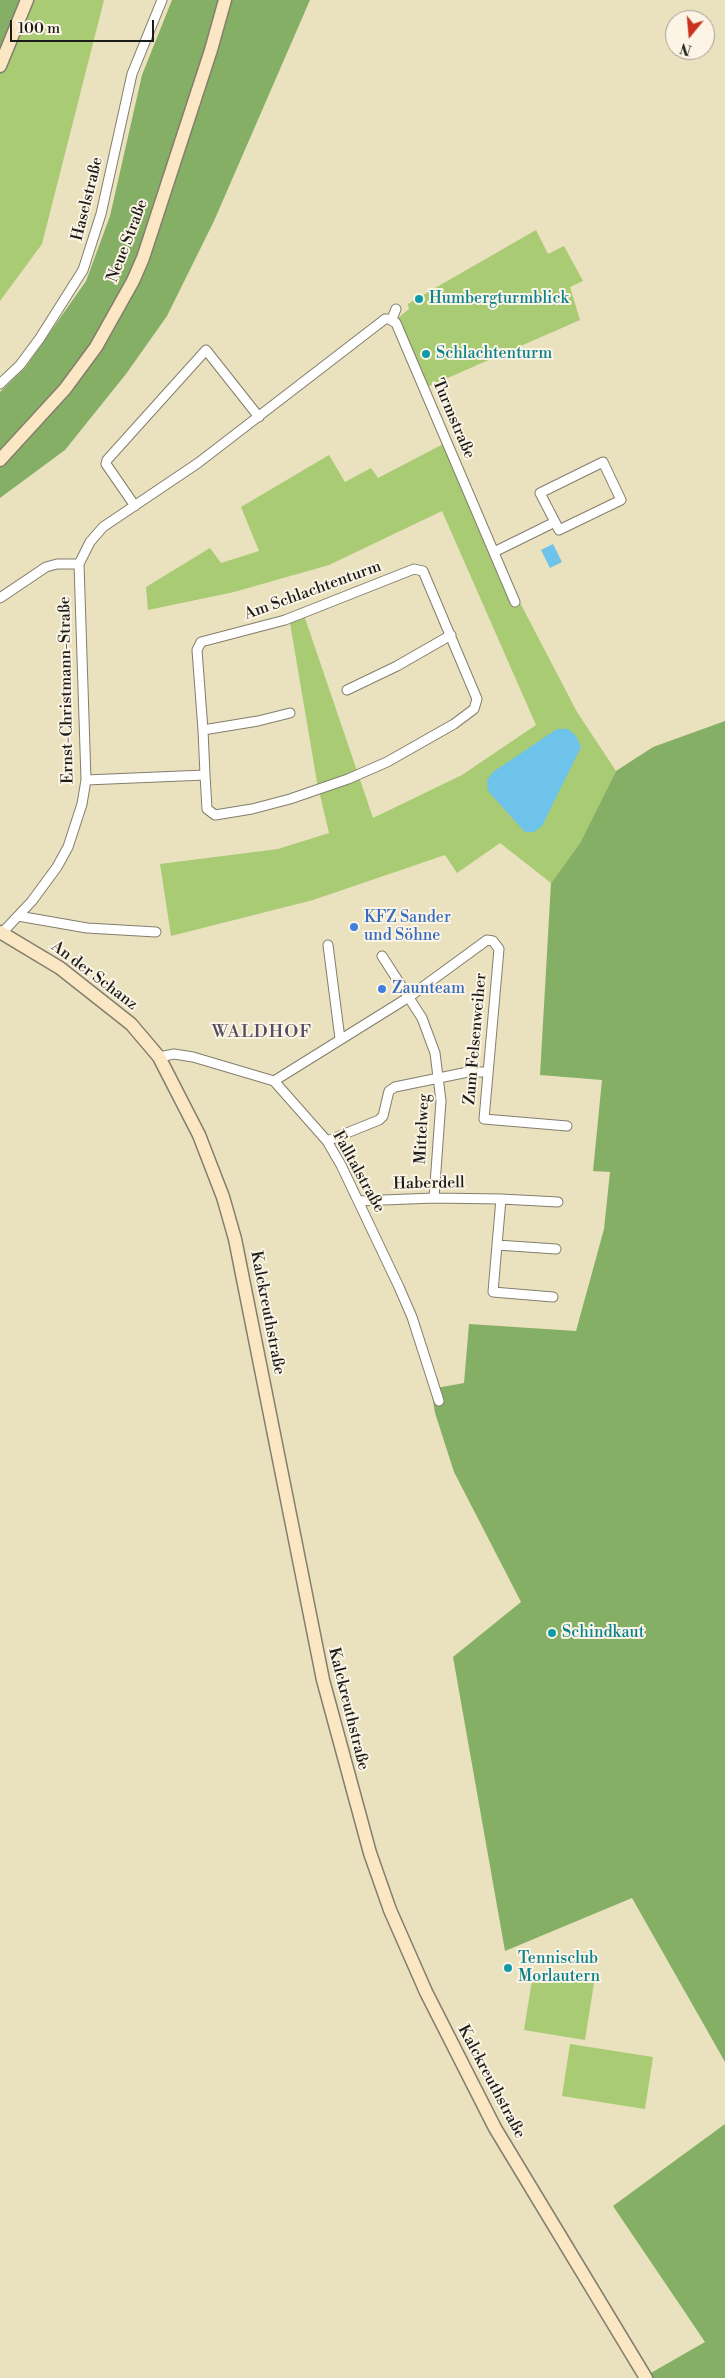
<!DOCTYPE html>
<html>
<head>
<meta charset="utf-8">
<style>
  body { margin:0 }
  #map { position:relative; width:725px; height:2378px; overflow:hidden; background:#eae1be; font-family:"Libre Bodoni",serif }
  canvas { display:block }
  .north { position:absolute; left:665px; top:10px; width:50px; height:50px; box-sizing:border-box; background:#fcf5e5; border:1px solid #a29e95; border-radius:50%; rotate:197deg; font-size:14px; font-weight:700; line-height:20px; text-align:center; color:#1c1c1c }
  .north::after { content:''; display:block; margin:auto; width:18px; height:22px; background:#c8321e; clip-path:polygon(50% 0,100% 100%,50% 72%,0 100%) }
  .scale { position:absolute; left:10px; top:20px; width:144px; height:22px; box-sizing:border-box; border:2px solid #1c1c1c; border-top:0; padding-left:6px; font-size:15px; line-height:18px; white-space:nowrap; color:#1c1c1c; -webkit-text-stroke:4px #fcf5e5; paint-order:stroke }
</style>
</head>
<body>
<div id="map">
<canvas width="725" height="2378"></canvas>
<div class="north">N</div>
<div class="scale">100 m</div>
</div>
<script>
const context = document.querySelector('canvas').getContext('2d');
context.lineJoin = 'round';
function fill(path, color) { context.fillStyle = color; context.fill(path, 'evenodd'); }
const poly = rows => new Path2D(rows.map(r => 'M' + r).join(''));
function trace(path, color, width, dash) { context.strokeStyle = color; context.lineWidth = width; context.lineCap = dash ? 'butt' : 'round'; context.setLineDash(dash || []); context.stroke(path); }
function label(font, color, halo, rows, align = 'center') {
  context.font = font + ' "Libre Bodoni",serif'; context.lineWidth = 4; context.setLineDash([]); context.textBaseline = 'middle'; context.strokeStyle = halo; context.fillStyle = color; for (const [text, x, y, turn = 0] of rows) {
    context.save(); context.translate(x, y); context.rotate((+turn || 0) * Math.PI / 180); context.textAlign = isNaN(turn) ? turn : align; if (halo) context.strokeText(text, 0, 0); context.fillText(text, 0, 0); context.restore();
  }
}
const green = poly([
  [27,0,104,0,42,244,0,301,0,66],
  [536,230,548,254,564,246,583,281,570,287,580,320,427,387,398,318,409,309,408,304,416,299],
  [449,441,515,593,577,712,616,771,580,843,551,883,500,843,457,873,445,855,313,900,171,936,160,864,278,849,329,833,317,782,290,623,305,618,373,818,462,775,536,725,442,511,329,565,234,592,148,610,146,587,210,548,221,563,259,551,241,507,329,455,345,482,371,468,378,478],
  [533,1974,594,1983,585,2040,524,2030],
  [570,2044,653,2057,645,2109,562,2096]
]);
const forest = poly([
  [0,0,27,0,0,66],
  [172,0,310,0,214,221,167,316,126,374,65,450,0,498,0,392,25,368,86,281,110,216,142,75],
  [725,721,725,2062,632,1898,505,1951,453,1657,521,1602,454,1472,435,1413,431,1389,464,1383,469,1324,576,1331,604,1229,610,1172,593,1171,602,1080,540,1075,551,883,580,843,616,771,653,747],
  [725,2124,725,2378,652,2378,649,2374,705,2342,613,2206]
]);
const water = poly([
  [553,544,562,562,550,568,541,550],
  [557,729,568,729,576,736,581,747,542,826,534,832,525,832,488,791,487,780,493,772]
]);
const street = poly([
  [392,319,396,309],
  [0,384,20,365,40,338,83,270,101,214,132,74,162,0],
  [135,506,106,464,107,460,206,350,259,417],
  [494,552,555,522,559,530,621,500,603,462,540,493,555,522],
  [0,598,46,567,57,564,79,564,90,542,103,527,198,463,385,319,389,319,396,323,515,602],
  [347,690,397,666,451,635],
  [203,730,258,721,290,713],
  [86,780,205,775,207,809,215,815,252,809,290,799,348,779,387,762,454,724,474,709,477,699,423,571,414,569,285,620,201,642,197,650,203,730,205,775],
  [18,916,87,928,156,932],
  [2,933,32,901,57,867,68,847,82,804,86,780,79,564],
  [328,945,340,1039],
  [382,956,422,1018,435,1053,441,1101,434,1198],
  [159,1057,174,1054,193,1057,274,1081,327,1141,341,1165,399,1287,412,1317,439,1401],
  [274,1081,409,997,487,940,493,941,499,949,484,1119,567,1126],
  [327,1141,379,1120,383,1116,389,1091,395,1087,468,1072,488,1072],
  [358,1201,434,1198,501,1199],
  [497,1245,501,1199,558,1202],
  [553,1297,493,1292,497,1245,556,1249]
]);
const secondary = poly([
  [0,66,27,0],
  [0,460,65,389,96,347,133,281,143,258,211,50,225,0],
  [0,932,60,968,131,1024,159,1057,199,1135,223,1197,235,1239,323,1680,370,1853,390,1910,426,1992,495,2128,646,2378]
]);
const markers = [
  [419,299,5,"#0f9aa8"],
  [426,354,5,"#0f9aa8"],
  [354,927,5,"#3f7fe0"],
  [382,989,5,"#3f7fe0"],
  [552,1633,5,"#0f9aa8"],
  [508,1968,5,"#0f9aa8"]
];
const streetNames = [
  ["Haselstraße",88,199,-76],
  ["Neue Straße",128,241,-69],
  ["Turmstraße",453,419,67],
  ["Am Schlachtenturm",313,591,-20],
  ["Ernst-Christmann-Straße",67,690,-91],
  ["An der Schanz",94,976,37],
  ["Zum Felsenweiher",476,1039,-85],
  ["Mittelweg",423,1129,-87],
  ["Falltalstraße",358,1172,61],
  ["Haberdell",429,1184,-1],
  ["Kalckreuthstraße",267,1313,79],
  ["Kalckreuthstraße",348,1709,76],
  ["Kalckreuthstraße",491,2082,62]
];
const cultureNames = [
  ["Humbergturmblick",429,299],
  ["Schlachtenturm",436,354],
  ["Schindkaut",562,1633],
  ["Tennisclub",518,1959],
  ["Morlautern",518,1977]
];
const shopNames = [
  ["KFZ Sander",364,918],
  ["und Söhne",364,936],
  ["Zaunteam",392,989]
];
const neighbourhoodNames = [
  ["WALDHOF",262,1033]
];
fill(green, '#a8cb74');
fill(forest, '#86af66');
fill(water, '#6dc3ea');
trace(street, '#837e6d', 11);
trace(secondary, '#837e6d', 15);
trace(street, '#fff', 9);
trace(secondary, '#fbe7c3', 12);
for (const [x, y, r, color] of markers) { const dot = new Path2D(); dot.arc(x, y, r, 0, 2 * Math.PI); context.fillStyle = color; context.fill(dot); trace(dot, '#fcf5e5', 2); }
label('16px', '#1c1c1c', '#fcf5e5', streetNames);
label('16px', '#0d838f', '#fcf5e5', cultureNames, 'left');
label('16px', '#366cbe', '#fcf5e5', shopNames, 'left');
context.letterSpacing = '1px';
label('18px', '#554e62', '#fcf5e5', neighbourhoodNames);
context.letterSpacing = '0px';
</script>
</body>
</html>
